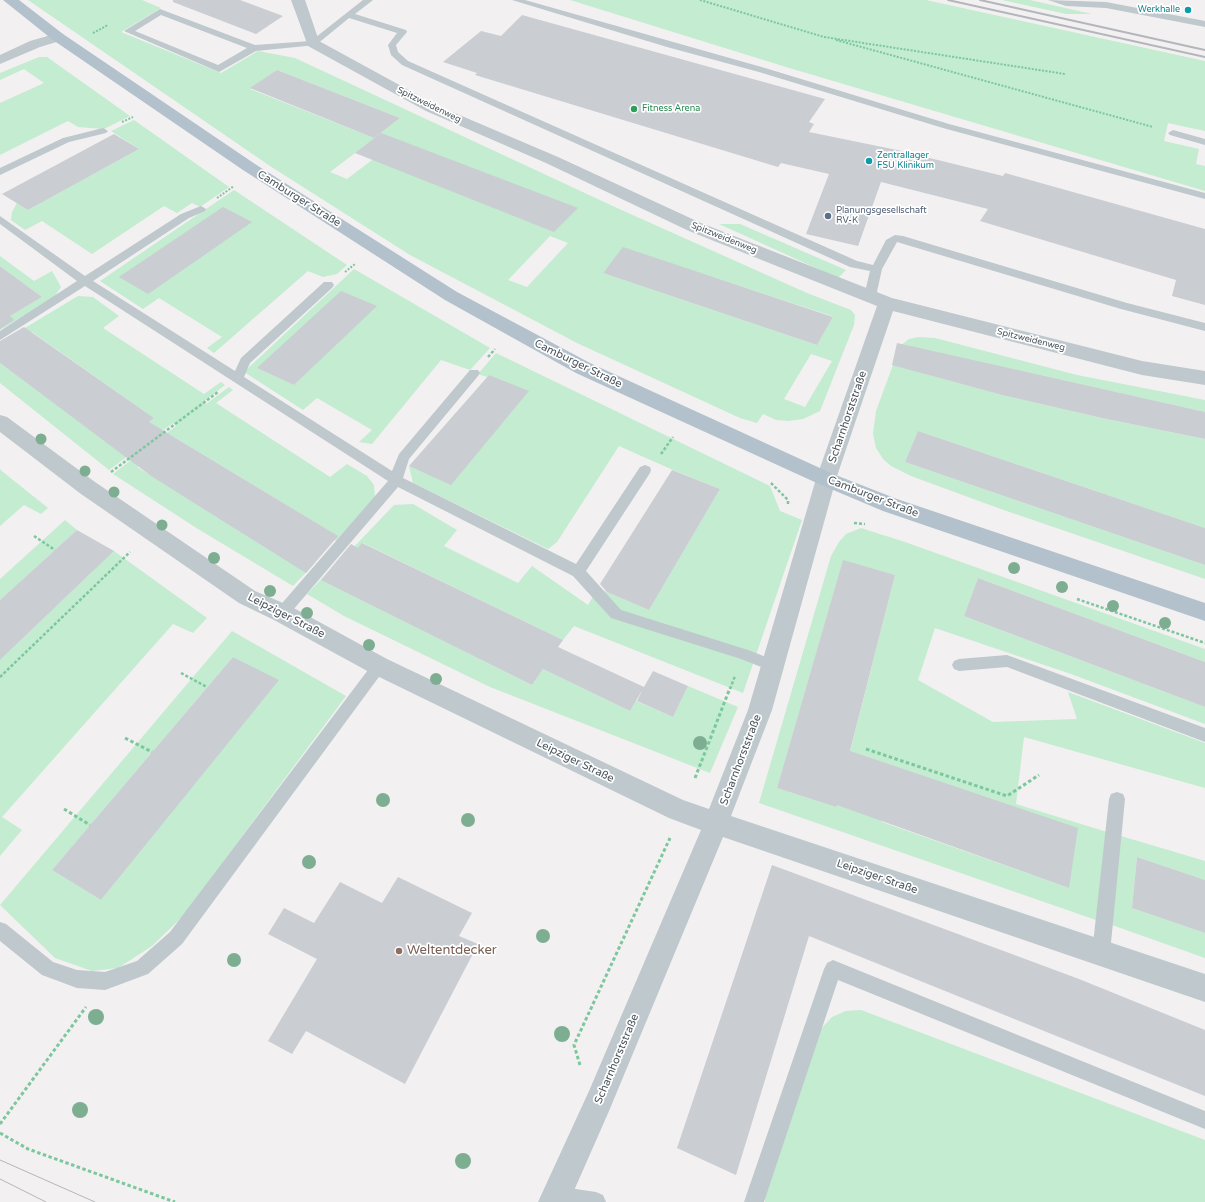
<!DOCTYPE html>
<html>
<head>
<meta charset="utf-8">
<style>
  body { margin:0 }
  canvas { display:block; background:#f2f0f0 }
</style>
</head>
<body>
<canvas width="1205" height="1202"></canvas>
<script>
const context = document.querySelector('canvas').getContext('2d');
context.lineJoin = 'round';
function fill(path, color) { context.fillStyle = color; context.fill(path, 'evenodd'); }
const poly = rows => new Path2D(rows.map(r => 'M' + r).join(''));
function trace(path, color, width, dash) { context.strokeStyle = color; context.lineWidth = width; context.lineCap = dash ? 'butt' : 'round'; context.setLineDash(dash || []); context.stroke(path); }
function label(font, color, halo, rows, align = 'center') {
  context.font = font + ' "Varela Round",sans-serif'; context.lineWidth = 3.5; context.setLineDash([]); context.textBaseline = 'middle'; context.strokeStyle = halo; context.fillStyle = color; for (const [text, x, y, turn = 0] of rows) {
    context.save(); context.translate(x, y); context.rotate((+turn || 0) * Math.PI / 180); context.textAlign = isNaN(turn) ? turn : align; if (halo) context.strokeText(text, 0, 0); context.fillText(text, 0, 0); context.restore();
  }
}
const green = poly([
  [28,0,142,0,161,8,121,32,221,73,258,51,295,58,617,208,807,293,851,310,855,315,854,325,820,411,803,419,788,421,776,420,763,414,757,423,740,418,577,343,410,255,270,166],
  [277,70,400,118,374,138,250,89],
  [371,141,388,148,347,179,330,172],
  [550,236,568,243,527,287,508,280],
  [623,248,832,316,833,317,817,345,603,273],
  [811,354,832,361,805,407,784,399],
  [570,0,926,0,1205,61,1205,131,1168,123,1164,141,1199,149,1196,164,1205,166,1205,191,786,67],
  [1002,0,1030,0,1092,14,1066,14],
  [39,57,47,57,130,116,104,129,78,127,68,121,0,155,0,103,44,83,24,69,0,80,0,73],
  [134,120,229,187,200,207,192,203,177,213,164,206,92,254,42,221,25,230,11,220,12,212,17,203,28,210,139,149,111,131],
  [234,190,347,265,337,274,323,277,308,271,214,353,207,348,222,337,159,298,143,309,100,281],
  [719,224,740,224,846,270,838,278],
  [0,256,34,281,52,271,61,287,52,300,0,330,0,322,42,297,0,266],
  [354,269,490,348,470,370,441,360,372,444,359,442,372,430,317,398,303,410,244,372],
  [376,306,294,385,257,368],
  [78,296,93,297,119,316,103,328,204,394,221,382,225,385,203,402,206,404,229,387,233,390,216,403,330,477,347,464,367,476,374,485,375,498,336,541,327,536,331,532,174,437,169,440,163,436,176,426,173,423,159,433,146,424,154,418,32,332,0,352,0,343],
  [918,337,935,338,1077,375,1205,400,1205,412,938,353,929,375,1002,395,1102,418,1205,439,1205,528,918,431,905,462,1205,565,1205,579,998,508,911,476,891,466,883,459,876,448,873,434,876,411,900,346,909,339],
  [496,353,770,486,780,511,802,520,743,693,574,626,563,640,363,543,355,552,351,550,394,505,413,504,457,530,444,546,518,583,532,566,588,605,598,588,649,610,720,489,673,470,619,446,557,542,548,549,413,483,409,466,451,484,528,392,489,375,487,377,478,374],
  [0,363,113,447,136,450,109,470,0,383],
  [140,453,148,458,137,467,296,566,306,556,316,562,293,586,198,529,113,474],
  [0,469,3,472,48,508,41,514,24,505,0,526],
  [65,520,77,530,0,600,0,579],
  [861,528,905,542,1205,649,1205,662,978,578,964,616,1205,707,1205,724,1071,674,935,628,918,680,993,722,1077,719,1068,692,1205,743,1205,788,1024,737,1016,804,1107,832,1096,920,759,803,831,556,839,542,846,534],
  [843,561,895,575,836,807,777,788],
  [895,767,1069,888,882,822],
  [114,551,207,618,193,633,173,624,2,817,22,830,0,856,0,660],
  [330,570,328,583,532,685,543,669,630,711,636,701,673,717,688,686,738,707,710,773,490,687,344,616,307,594],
  [232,631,346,696,183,916,152,946,118,968,92,971,55,958,0,905],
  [233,657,278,680,101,900,52,870],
  [1121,836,1205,861,1205,854,1205,880,1137,857,1132,908,1205,933,1205,958,1112,925],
  [861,1010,1205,1140,1205,1202,765,1202,764,1183,819,1031,832,1017,846,1011]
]);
const building = poly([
  [173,0,240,0,283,16,256,34,173,2],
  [522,15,825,99,809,122,814,124,809,132,897,150,1003,176,1005,173,1205,229,1205,305,1172,296,1176,280,980,221,988,209,881,182,858,246,806,234,829,174,781,163,778,167,475,75,477,73,443,62,481,31,501,36],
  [277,70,400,118,374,138,250,88],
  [381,133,578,208,554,232,355,153],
  [114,134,139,149,28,210,2,194],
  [223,207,252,222,148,294,119,277],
  [623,247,833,317,817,345,603,273],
  [0,266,42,297,10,316,14,320,0,329],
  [341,291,377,306,294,385,257,368],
  [24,327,154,418,149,422,338,536,306,573,151,476,0,363,0,341],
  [897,343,1205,412,1205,439,1102,418,1002,395,892,365],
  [489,375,529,391,451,485,409,466],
  [918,431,1205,528,1205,565,905,462],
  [672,470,720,489,649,610,607,592,600,584],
  [77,530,114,551,0,660,0,600],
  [362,543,563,640,558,647,644,687,653,671,688,686,673,717,637,701,643,689,630,711,543,669,532,685,321,580,351,544,358,548],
  [843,560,895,575,850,751,1078,828,1069,888,837,805,836,807,777,788],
  [978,578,1205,662,1205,707,964,616],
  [233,657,279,680,101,900,52,870],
  [1137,857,1205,880,1205,933,1132,908],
  [772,865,1079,979,1205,1030,1205,1096,809,936,736,1175,677,1148],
  [398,877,472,913,459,936,478,944,405,1084,306,1031,292,1054,268,1041,317,959,268,934,284,908,314,923,340,882,382,903]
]);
const pathFar2 = poly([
  [700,0,824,37,1065,74],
  [93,33,108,25],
  [836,40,1153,127],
  [122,122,133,117],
  [217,198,234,186],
  [345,272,355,264]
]);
const pathFar1 = poly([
  [488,357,495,349],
  [661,454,673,437],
  [111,472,218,392],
  [771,483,788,500,788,505],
  [854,523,865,524],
  [34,536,55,550],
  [1077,599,1205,643],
  [181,673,207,687],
  [0,677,130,552],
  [730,689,735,676]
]);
const path = poly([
  [125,738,152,752],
  [866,749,1007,796,1039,775],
  [695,778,730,688],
  [64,809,90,825],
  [580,1065,574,1045,670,838],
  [0,1124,86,1007],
  [0,1133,28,1149,175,1202]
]);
const lane = poly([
  [363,0,373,0,355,14,406,30,407,32,396,45,398,52,408,61,857,261,873,265,886,240,895,235,903,236,1127,303,1205,323,1205,331,1121,309,897,242,882,269,876,296,870,300,866,299,864,296,870,271,850,267,402,65,391,55,388,45,397,33,349,18,316,45,256,51,219,72,124,31,160,9,255,45,311,41,363,0],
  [161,15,247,48,218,65,135,31,161,15],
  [512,0,525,0,765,68,949,124,1205,193,1205,199,943,128,759,72,667,47,512,0],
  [1048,0,1106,2,1205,21,1205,27,1106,8,1066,6,1048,0],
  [103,128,108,131,106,133,69,142,0,175,0,168,63,138,103,128],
  [1173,130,1205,139,1205,145,1170,135,1168,133,1173,130],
  [201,206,206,209,205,211,189,218,93,281,235,371,241,358,324,282,332,282,334,285,332,288,250,363,244,377,392,471,399,454,470,370,478,370,480,373,478,376,409,459,403,478,576,564,640,467,645,465,650,467,651,470,650,473,586,571,621,610,748,650,779,662,781,666,779,670,774,672,741,659,611,618,573,576,398,487,287,617,282,619,277,617,275,613,277,609,388,481,85,286,0,340,0,331,77,281,0,224,0,216,85,276,181,214,201,206],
  [1007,655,1205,728,1205,742,1007,667,959,671,954,669,952,665,954,661,959,659,1007,655],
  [379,660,384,662,386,666,384,670,182,944,148,974,105,990,77,988,42,975,0,941,0,922,6,924,53,962,77,970,105,972,137,961,170,932,374,662,379,660],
  [1117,792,1123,794,1125,799,1110,953,1107,959,1101,962,1095,959,1092,953,1109,799,1111,794,1117,792],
  [833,960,1205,1111,1205,1129,838,980,764,1202,744,1202,824,969,827,963,833,960],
  [555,1186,596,1192,603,1195,606,1202,548,1202,545,1196,548,1189,555,1186]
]);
const street = poly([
  [291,0,305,0,319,41,436,105,558,157,701,223,892,298,1142,361,1205,371,1205,385,1142,375,893,311,836,479,772,710,731,816,1205,974,1205,1002,723,837,609,1111,569,1202,538,1202,589,1091,701,830,669,818,371,673,274,620,239,603,81,494,0,432,0,415,7,417,95,482,255,591,290,606,387,659,683,800,709,809,748,710,816,479,877,306,689,231,546,163,426,111,308,46,291,0],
  [58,33,63,34,65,37,63,40,40,47,0,64,0,55,30,41,58,33]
]);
const primary = poly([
  [3,0,19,0,63,34,255,164,457,292,590,363,833,474,897,499,1205,603,1205,621,883,511,819,484,576,373,445,300,243,170,53,40,3,0]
]);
const tram = poly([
  [0,1160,95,1202],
  [0,1179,46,1202]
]);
const rail = poly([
  [948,0,1205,57],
  [980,0,1205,50]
]);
const trees = [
  [41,439,5.5],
  [85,471,5.5],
  [114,492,5.5],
  [162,525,5.5],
  [214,558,6],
  [1014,568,6],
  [1062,587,6],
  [270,591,6],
  [1113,606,6],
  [307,613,6],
  [1165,623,6],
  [369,645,6],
  [436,679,6],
  [700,743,7],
  [383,800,7],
  [468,820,7],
  [309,862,7],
  [543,936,7],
  [234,960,7],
  [96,1017,8],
  [562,1034,8],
  [80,1110,8],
  [463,1161,8]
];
const markers = [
  [1188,10,4,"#0f9aa8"],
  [634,109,4,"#2e9e5b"],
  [869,161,4,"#0f9aa8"],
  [828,216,4,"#5c6f8a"],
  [399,951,4,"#8d6e63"]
];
const farCulturenames = [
  ["Werkhalle",1180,10],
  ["Zentrallager",877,156,"left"],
  ["FSU Klinikum",877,166,"left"]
];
const farStreetnames = [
  ["Spitzweidenweg",429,105,26],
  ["Spitzweidenweg",724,238,22],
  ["Spitzweidenweg",1031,340,14]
];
const farLeisurenames = [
  ["Fitness Arena",642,109]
];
const farServicenames = [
  ["Planungsgesellschaft",836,211],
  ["RV-K",836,221]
];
const streetNames = [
  ["Camburger Straße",299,199,32],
  ["Camburger Straße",578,364,26],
  ["Scharnhorststraße",848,417,-71],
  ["Camburger Straße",873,497,21],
  ["Leipziger Straße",286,616,27],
  ["Scharnhorststraße",741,760,-69],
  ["Leipziger Straße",575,761,26],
  ["Leipziger Straße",877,877,19],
  ["Scharnhorststraße",617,1059,-67]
];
const nearEducationnames = [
  ["Weltentdecker",407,951]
];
fill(green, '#c3ecd0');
fill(building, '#cacdd2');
trace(pathFar2, '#7dc79e', 2, [2, 1.5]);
trace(pathFar1, '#7dc79e', 2.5, [3, 2]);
trace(path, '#7dc79e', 3, [3.5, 2.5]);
fill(lane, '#bfc8cd');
fill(street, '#bfc8cd');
fill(primary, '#b2c1cc');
trace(tram, '#b3b6ba', 1);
trace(rail, '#b3b6ba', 2);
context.fillStyle = '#7eae92';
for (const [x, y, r] of trees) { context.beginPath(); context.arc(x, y, r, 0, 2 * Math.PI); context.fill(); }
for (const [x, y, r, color] of markers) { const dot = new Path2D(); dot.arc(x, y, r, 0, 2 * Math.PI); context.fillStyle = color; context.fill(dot); trace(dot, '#fff', 1.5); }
label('9px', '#0d838f', '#fff', farCulturenames, 'right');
label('9px', '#49545c', '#fff', farStreetnames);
label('9px', '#27864d', '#fff', farLeisurenames, 'left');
label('9px', '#4e5e75', '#fff', farServicenames, 'left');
label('11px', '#49545c', '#fff', streetNames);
label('13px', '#785e54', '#fff', nearEducationnames, 'left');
</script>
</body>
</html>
